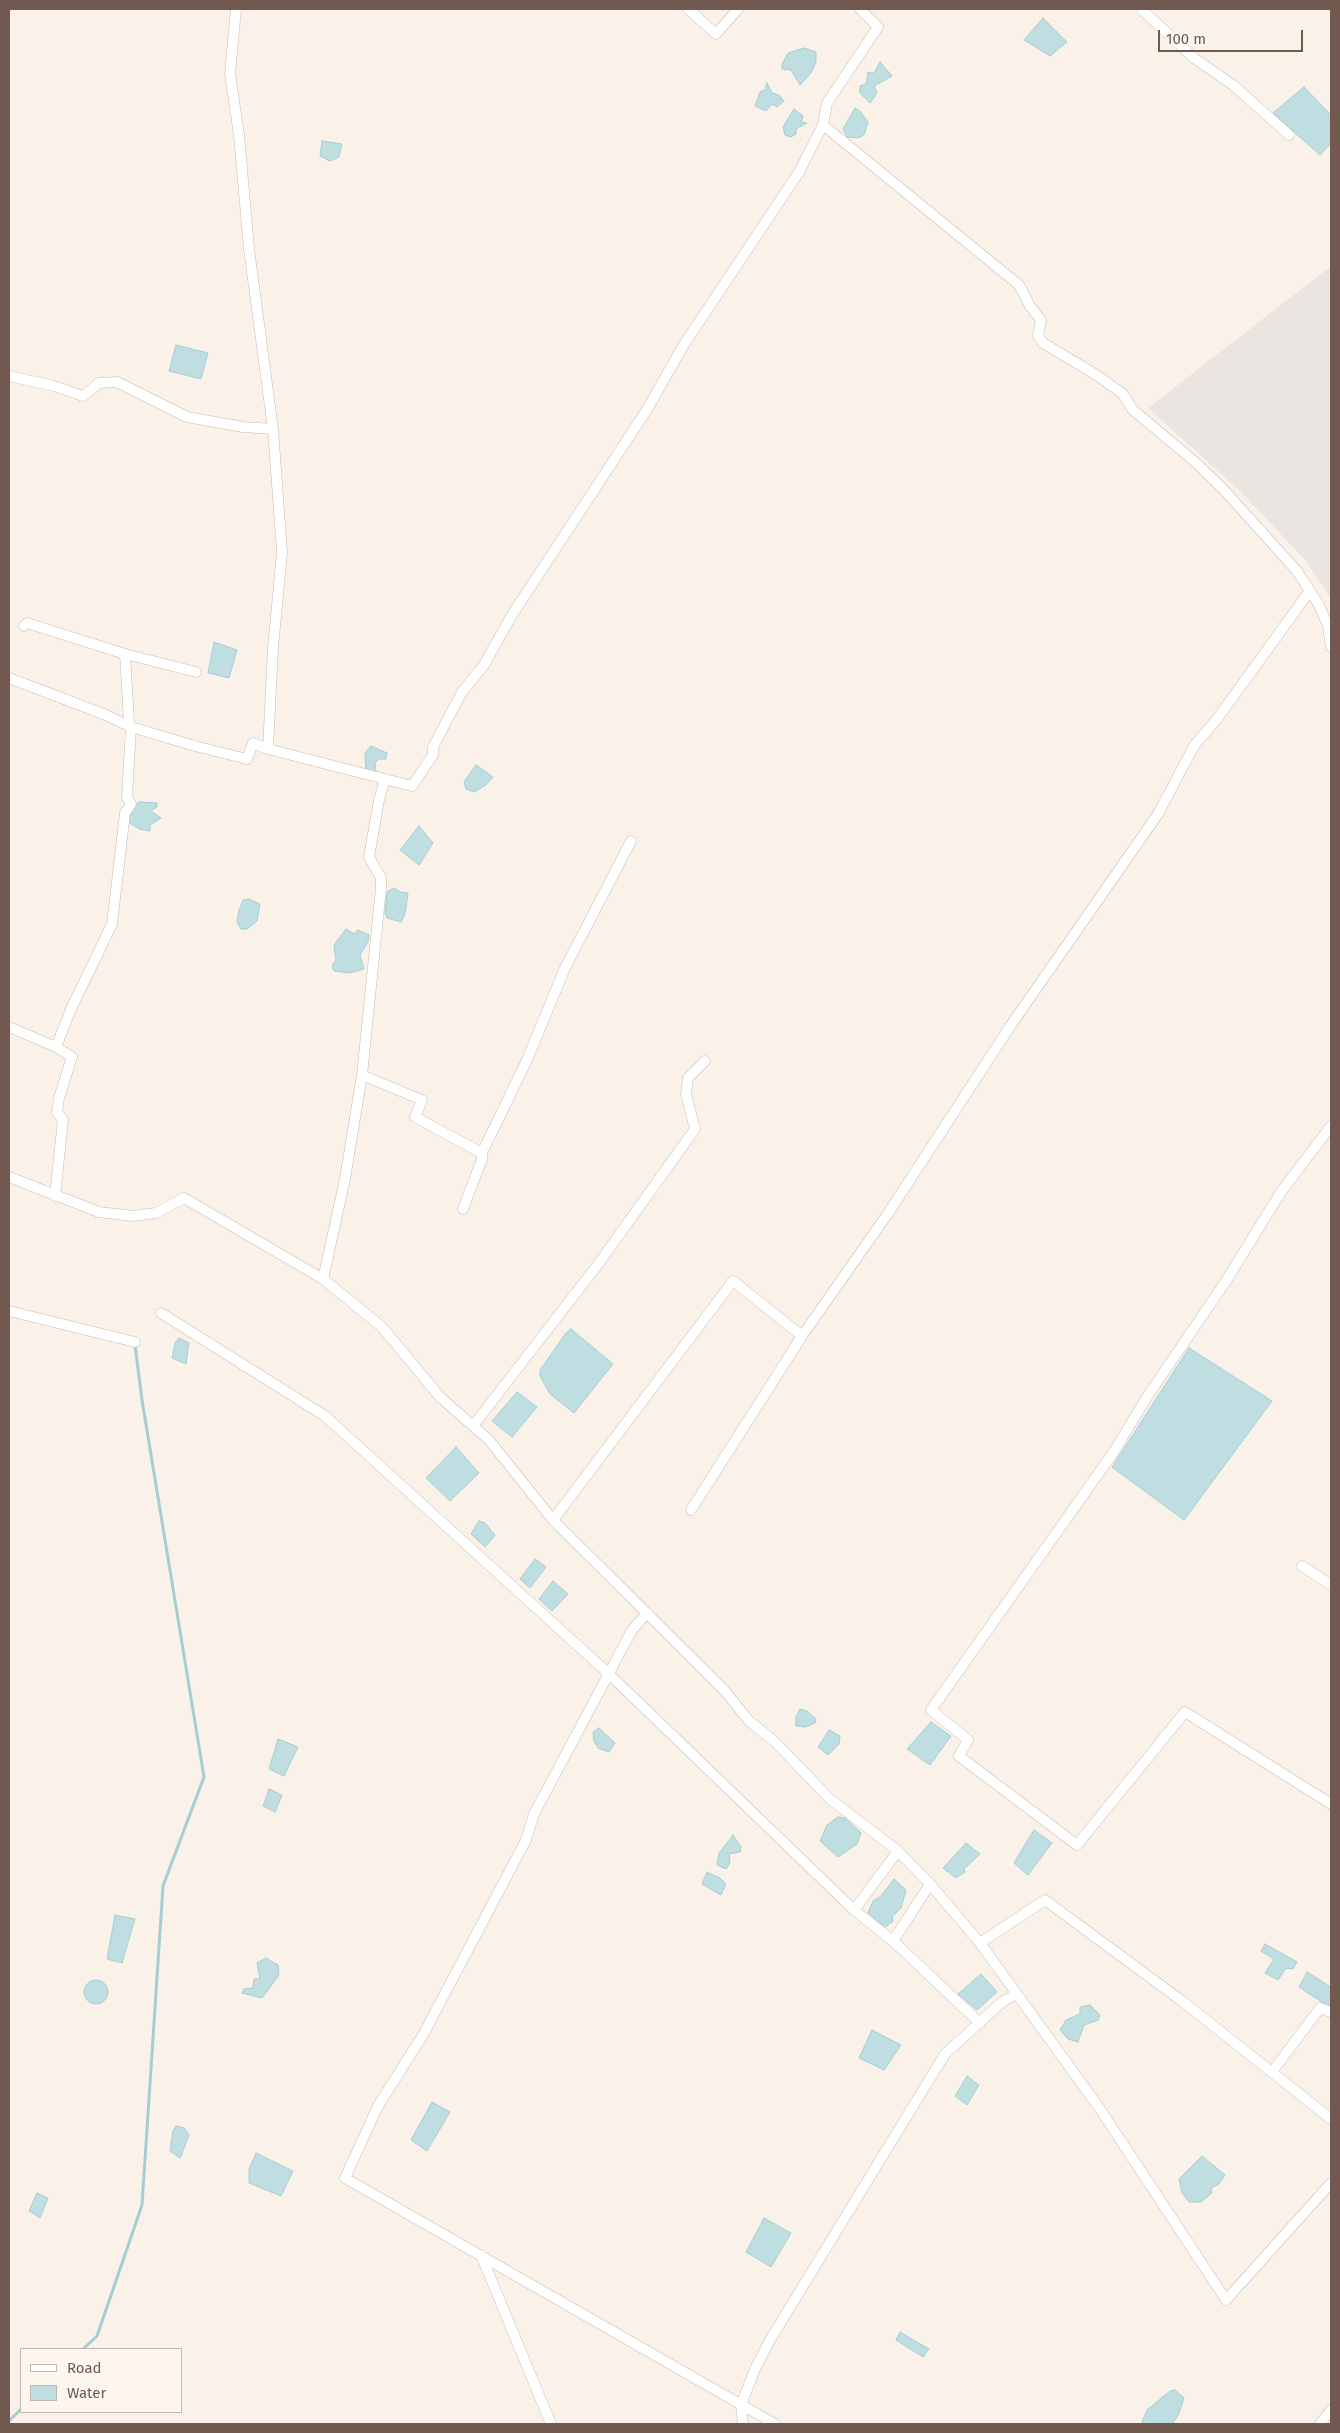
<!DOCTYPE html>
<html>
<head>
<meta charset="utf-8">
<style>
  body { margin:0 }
  #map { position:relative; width:1340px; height:2433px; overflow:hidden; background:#faf2e8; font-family:"Fira Sans",sans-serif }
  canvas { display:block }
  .frame { position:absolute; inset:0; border:10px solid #71594f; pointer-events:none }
  .legend { position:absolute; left:20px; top:2348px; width:162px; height:65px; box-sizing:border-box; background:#fdf6ee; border:1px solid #c5b7ae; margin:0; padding:6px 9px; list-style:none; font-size:15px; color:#71594f }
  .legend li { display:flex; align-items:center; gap:10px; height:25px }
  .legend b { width:25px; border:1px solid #c5b7ae }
  .scale { position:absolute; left:1158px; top:30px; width:145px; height:22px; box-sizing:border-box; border:2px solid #71594f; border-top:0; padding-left:6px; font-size:15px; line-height:18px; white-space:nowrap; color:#71594f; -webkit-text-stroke:4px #fdf6ee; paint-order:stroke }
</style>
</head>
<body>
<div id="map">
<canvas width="1340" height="2433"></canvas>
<div class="frame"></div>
<ul class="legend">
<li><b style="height:6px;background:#fff"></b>Road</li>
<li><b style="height:14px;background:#bedee1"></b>Water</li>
</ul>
<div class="scale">100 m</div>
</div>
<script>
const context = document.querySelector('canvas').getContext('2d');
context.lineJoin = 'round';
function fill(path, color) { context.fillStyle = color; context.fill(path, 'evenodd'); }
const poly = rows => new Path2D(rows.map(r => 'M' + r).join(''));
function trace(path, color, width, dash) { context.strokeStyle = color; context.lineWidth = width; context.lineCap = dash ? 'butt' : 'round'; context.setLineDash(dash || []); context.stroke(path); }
const industrial = poly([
  [1331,266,1331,599,1305,560,1240,491,1148,408]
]);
const water = poly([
  [1043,18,1067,42,1050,56,1024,40,1043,18],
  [804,48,816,52,816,62,811,73,800,85,791,70,782,69,782,64,788,53,804,48],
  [880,62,892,76,874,86,877,93,870,103,860,93,860,86,866,84,868,72,874,73,880,62],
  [767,83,772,93,779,95,784,101,777,107,772,104,766,111,755,106,760,92,765,90,767,83],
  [1304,87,1331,115,1331,143,1320,155,1273,113,1304,87],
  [855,108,860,111,868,122,864,135,858,138,847,137,843,129,855,108],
  [794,109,803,116,801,122,807,123,796,129,796,134,791,137,785,135,783,127,794,109],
  [322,141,342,144,339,157,330,161,320,156,322,141],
  [176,345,208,353,201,379,169,371,176,345],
  [214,642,237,650,229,678,208,673,214,642],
  [371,746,387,753,386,759,379,759,375,763,376,772,366,769,365,753,371,746],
  [476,765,493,777,486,785,474,792,466,789,464,782,476,765],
  [140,802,157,803,157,807,151,811,161,818,150,825,150,831,139,829,128,822,135,804,140,802],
  [419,826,433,843,419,865,400,850,419,826],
  [394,888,400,892,408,893,405,914,401,922,387,918,385,913,387,892,394,888],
  [249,899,260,904,257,921,247,929,241,929,237,922,239,910,243,900,249,899],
  [346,929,354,934,358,930,369,935,368,942,360,955,364,969,350,973,334,971,332,966,336,960,334,945,346,929],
  [571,1329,613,1364,574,1413,550,1394,540,1376,540,1370,566,1333,571,1329],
  [179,1338,189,1343,186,1364,172,1358,175,1343,179,1338],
  [1189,1348,1272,1401,1184,1520,1112,1467,1189,1348],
  [517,1392,537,1407,512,1437,492,1421,517,1392],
  [456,1447,479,1473,450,1501,426,1478,456,1447],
  [479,1521,485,1523,495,1535,485,1547,471,1534,479,1521],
  [535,1559,546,1567,530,1588,520,1579,535,1559],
  [553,1581,568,1594,552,1611,539,1599,553,1581],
  [800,1709,807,1711,816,1719,815,1723,805,1727,796,1726,796,1717,800,1709],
  [931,1722,951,1736,930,1765,907,1749,931,1722],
  [599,1728,615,1743,609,1752,598,1748,594,1741,593,1732,599,1728],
  [829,1730,840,1736,839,1744,828,1755,818,1747,829,1730],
  [278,1739,298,1747,284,1776,269,1769,278,1739],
  [269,1789,282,1795,275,1812,263,1806,269,1789],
  [838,1817,845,1818,861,1833,857,1844,838,1857,820,1841,827,1825,838,1817],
  [1034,1830,1052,1843,1028,1875,1014,1863,1034,1830],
  [733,1835,741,1847,740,1852,729,1854,730,1863,726,1869,717,1865,719,1853,733,1835],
  [966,1843,980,1854,964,1869,965,1872,956,1878,943,1868,966,1843],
  [707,1872,720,1878,726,1884,721,1895,702,1884,707,1872],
  [894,1879,906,1890,901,1908,892,1917,893,1921,885,1927,868,1913,873,1901,881,1896,894,1879],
  [115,1915,135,1919,122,1963,107,1959,115,1915],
  [1265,1944,1297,1962,1293,1969,1286,1968,1278,1980,1265,1973,1274,1959,1261,1951,1265,1944],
  [266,1958,278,1965,279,1975,262,1998,242,1993,244,1989,253,1988,254,1979,260,1979,257,1963,266,1958],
  [1307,1972,1331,1987,1331,2008,1299,1987,1307,1972],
  [981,1974,997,1992,977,2010,958,1994,981,1974],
  '84 1992a12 12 0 1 1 24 0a12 12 0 1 1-24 0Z',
  [1090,2005,1100,2015,1098,2020,1084,2025,1078,2042,1068,2039,1060,2030,1066,2020,1080,2014,1080,2007,1090,2005],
  [872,2030,901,2045,884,2070,859,2058,872,2030],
  [967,2076,979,2085,967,2105,955,2096,967,2076],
  [432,2102,450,2112,427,2151,411,2140,432,2102],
  [176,2126,184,2128,189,2135,180,2158,170,2151,173,2131,176,2126],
  [256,2153,293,2171,281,2196,249,2183,249,2169,256,2153],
  [1202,2156,1225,2175,1219,2184,1211,2188,1212,2193,1201,2202,1189,2202,1182,2193,1179,2179,1202,2156],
  [37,2193,48,2198,40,2218,29,2211,37,2193],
  [764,2218,791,2233,771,2267,746,2252,764,2218],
  [900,2332,929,2349,923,2357,896,2340,900,2332],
  [1175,2390,1184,2398,1178,2416,1172,2424,1144,2424,1142,2422,1147,2410,1170,2391,1175,2390]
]);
const stream = poly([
  [83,2349,97,2336,142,2205,163,1886,204,1777,142,1400,135,1345],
  [9,2421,21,2409]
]);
const minor = poly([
  [236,9,230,74,239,135,249,249,273,429,282,552,273,648,268,749],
  [688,9,716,34,738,9],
  [1141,9,1194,58,1233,85,1289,135],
  [823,125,1019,285,1030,306,1041,320,1038,336,1043,343,1098,376,1123,394,1133,410,1194,461,1223,489,1297,571,1319,605,1328,626,1331,647],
  [9,376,54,386,83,396,99,383,117,382,187,417,243,427,273,429],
  [24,626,27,623,125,654],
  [9,678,106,715,131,727,195,746,247,759,253,743,268,749,412,786,433,755,433,747,462,692,484,665,512,615,648,408,683,346,799,172,823,125,827,103,878,27,860,9],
  [9,1027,56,1047,72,1057,59,1098,57,1112,63,1120,55,1196],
  [56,1047,71,1009,112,924,125,813,131,804,127,797,131,727,129,722,125,654,196,672],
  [362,1075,422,1100,415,1117,482,1153],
  [1331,1126,1281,1192,1226,1281,1147,1397,1113,1453,931,1710,968,1740,959,1756,1077,1845,1185,1712,1331,1804],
  [9,1177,99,1212,133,1216,156,1213,184,1198,323,1279,382,1327,440,1397,489,1440,553,1520,725,1691,749,1721,775,1742,830,1799,898,1851,930,1884,980,1943,1100,2109,1226,2300,1331,2183],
  [463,1209,482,1159,482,1153,527,1060,565,968,631,841],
  [323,1279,345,1179,362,1075,381,888,381,878,369,857,379,800,385,779],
  [9,1311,135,1342],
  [161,1313,325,1416,609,1674,854,1910,893,1941,980,2023],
  [473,1426,599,1263,695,1129,686,1094,688,1078,705,1061],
  [691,1510,802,1336],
  [553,1520,733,1281,802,1336,889,1212,1011,1025,1158,814,1194,746,1217,719,1309,592],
  [1302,1566,1331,1585],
  [647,1613,632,1630,534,1814,526,1840,423,2035,378,2106,345,2178,775,2424],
  [854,1910,898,1851],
  [893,1941,930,1884],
  [980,1943,1045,1900,1182,2001,1331,2119],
  [1272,2072,1320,2008,1331,2012],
  [481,2255,551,2424],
  [743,2424,741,2405,755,2369,770,2340,945,2054,1002,2002,1016,1994],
  [1320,2424,1331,2410]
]);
fill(industrial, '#ebe5e1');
fill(water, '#bedee1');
trace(water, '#a6cdd2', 1);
trace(stream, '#a6cdd2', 3);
trace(minor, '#cbb9af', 11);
trace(minor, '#fff', 10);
</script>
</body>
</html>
